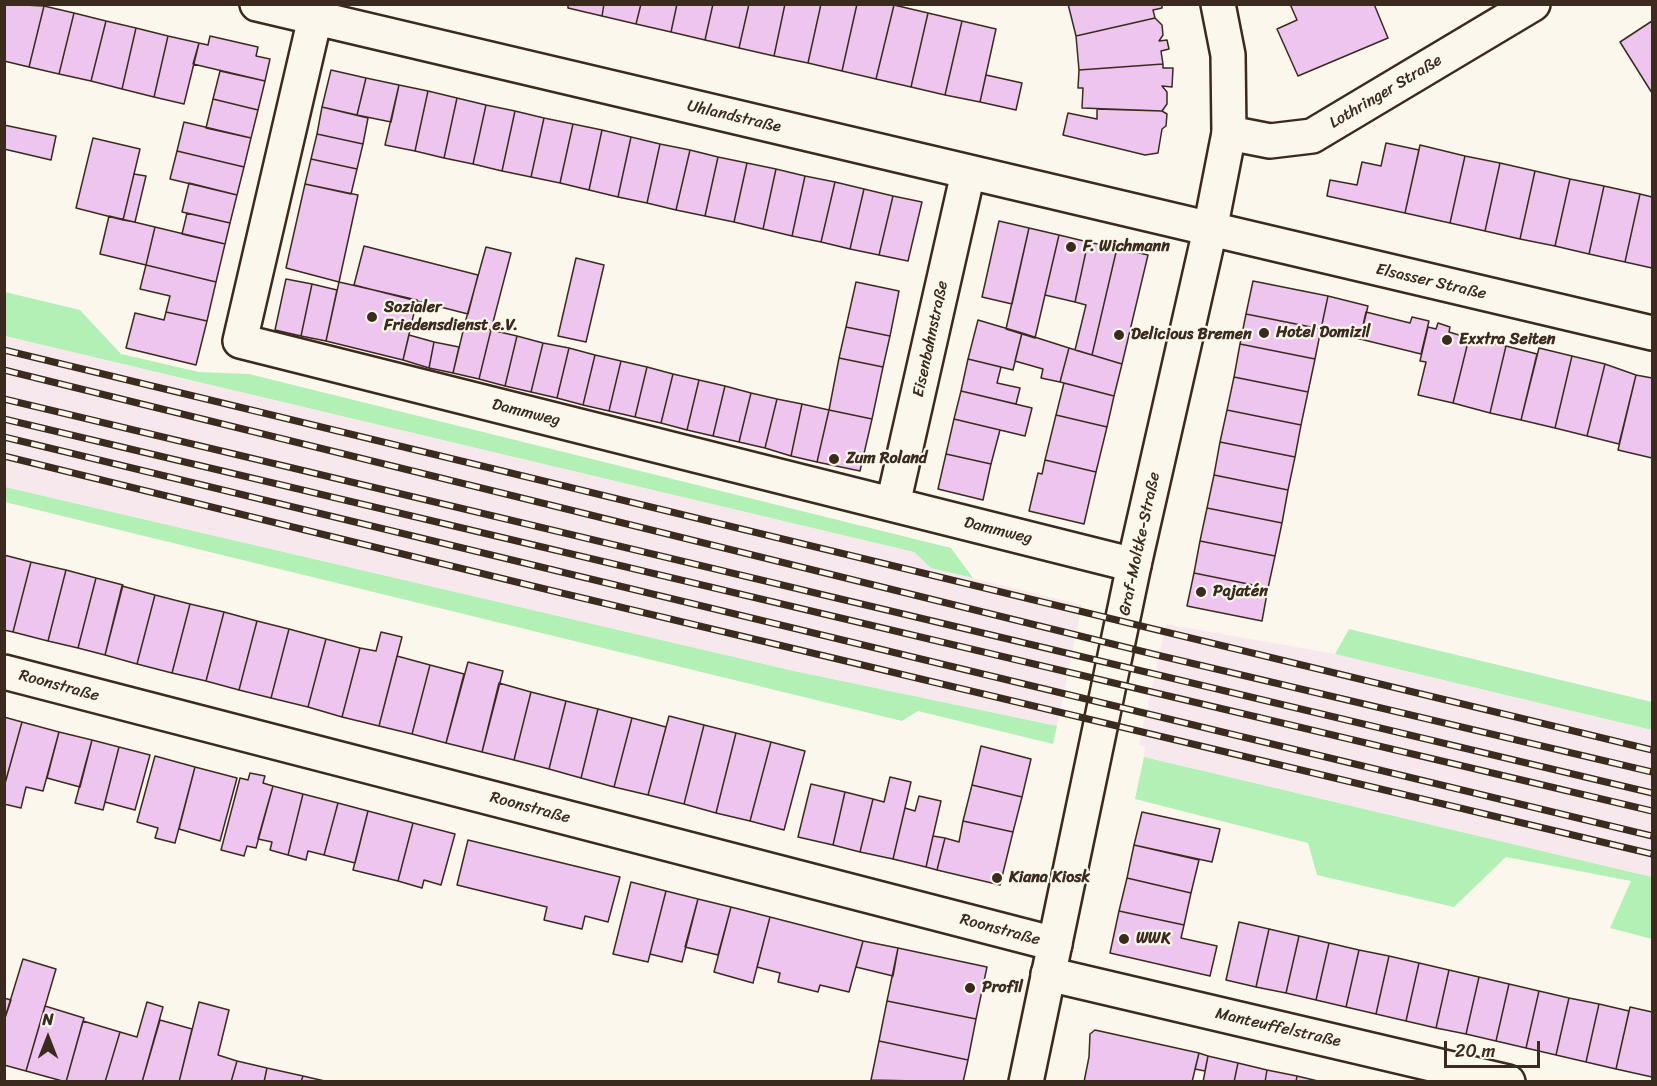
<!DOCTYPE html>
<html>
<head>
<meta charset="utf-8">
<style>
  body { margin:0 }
  #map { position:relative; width:1657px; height:1086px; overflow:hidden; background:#fbf7ec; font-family:Sriracha,sans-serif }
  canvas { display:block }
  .frame { position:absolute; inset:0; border:6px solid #3b2a1e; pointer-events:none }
  .north { position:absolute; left:18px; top:1008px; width:60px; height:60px; -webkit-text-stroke:4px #fbf7ec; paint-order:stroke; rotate:0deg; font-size:16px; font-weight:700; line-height:24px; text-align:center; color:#3b2a1e }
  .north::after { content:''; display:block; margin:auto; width:21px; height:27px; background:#3b2a1e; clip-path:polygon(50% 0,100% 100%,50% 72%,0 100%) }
  .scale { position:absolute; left:1444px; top:1041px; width:96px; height:27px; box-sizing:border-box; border:3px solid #3b2a1e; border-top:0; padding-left:8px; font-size:18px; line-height:21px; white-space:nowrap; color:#3b2a1e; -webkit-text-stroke:4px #fbf7ec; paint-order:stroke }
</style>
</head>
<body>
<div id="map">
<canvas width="1657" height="1086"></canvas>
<div class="frame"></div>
<div class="north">N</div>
<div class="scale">20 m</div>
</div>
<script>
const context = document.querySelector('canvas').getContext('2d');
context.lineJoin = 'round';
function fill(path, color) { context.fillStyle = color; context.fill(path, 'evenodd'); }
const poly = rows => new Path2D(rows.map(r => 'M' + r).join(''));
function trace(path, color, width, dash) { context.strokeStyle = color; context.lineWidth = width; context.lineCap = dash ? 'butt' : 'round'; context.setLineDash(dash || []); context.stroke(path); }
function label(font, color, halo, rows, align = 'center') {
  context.font = font + ' Sriracha,sans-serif'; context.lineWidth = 4.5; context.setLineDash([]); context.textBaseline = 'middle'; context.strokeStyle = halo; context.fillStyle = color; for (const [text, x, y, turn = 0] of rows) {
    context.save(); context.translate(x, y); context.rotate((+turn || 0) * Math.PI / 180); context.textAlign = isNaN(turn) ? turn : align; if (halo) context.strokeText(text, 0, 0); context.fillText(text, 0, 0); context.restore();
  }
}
const built = poly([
  [4,336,914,552,931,568,1082,605,1057,726,794,671,5,487],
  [1166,624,1335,654,1652,730,1652,877,1144,757,1145,747,1139,745]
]);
const green = poly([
  [5,292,80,310,121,354,199,372,249,374,951,548,973,578,931,568,914,552,5,336],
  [5,487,794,671,1057,726,1053,744,918,711,902,721,5,502],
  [1349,629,1652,702,1652,730,1335,654],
  [1144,757,1652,877,1652,939,1610,928,1631,881,1506,857,1454,907,1317,875,1308,843,1135,799]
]);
const building = poly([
  [4,4,44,6,29,67,4,61,4,4],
  [568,4,604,4,602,16,568,8,568,4],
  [604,4,641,4,636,24,602,16,604,4],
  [641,4,677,4,671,32,636,24,641,4],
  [677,4,713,4,705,40,671,32,677,4],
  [713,4,749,4,739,48,705,40,713,4],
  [749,4,785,4,774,56,739,48,749,4],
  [785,4,821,4,808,63,774,56,785,4],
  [821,4,857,4,842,71,808,63,821,4],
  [857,4,894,5,876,79,842,71,857,4],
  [1068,4,1162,4,1162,8,1153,10,1155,18,1076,36,1068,4],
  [1290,4,1374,4,1388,38,1298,76,1277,29,1297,20,1290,4],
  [894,5,928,13,911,87,876,79,894,5],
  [44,6,74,13,59,74,29,67,44,6],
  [74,13,106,21,91,81,59,74,74,13],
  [928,13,962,21,945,95,911,87,928,13],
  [1155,18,1162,25,1163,35,1159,41,1167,40,1169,49,1161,51,1163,64,1079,70,1076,36,1155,18],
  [106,21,136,28,122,89,91,81,106,21],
  [962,21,996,29,980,102,945,95,962,21],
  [1652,21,1652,93,1620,42,1652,21],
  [136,28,168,36,154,97,122,89,136,28],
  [168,36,199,43,184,104,154,97,168,36],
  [210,36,258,47,256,56,270,59,265,81,193,64,199,43,208,45,210,36],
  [1163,64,1163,68,1173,68,1172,87,1162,86,1167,92,1167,104,1162,111,1082,108,1083,88,1078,88,1079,70,1163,64],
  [331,70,366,78,357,115,322,107,331,70],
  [220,71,265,81,258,110,213,99,220,71],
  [986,75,1022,83,1016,110,980,102,986,75],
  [366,78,399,85,391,122,357,115,366,78],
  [399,85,428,91,415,151,385,145,399,85],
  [428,91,457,98,444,158,415,151,428,91],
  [457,98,486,105,473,164,444,158,457,98],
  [213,99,258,110,251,138,206,128,213,99],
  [486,105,515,111,502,171,473,164,486,105],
  [322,107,368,118,363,144,317,134,322,107],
  [1097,109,1162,111,1167,114,1166,126,1162,129,1158,153,1145,155,1063,135,1068,113,1097,119,1097,109],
  [515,111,544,118,531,177,502,171,515,111],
  [544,118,573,124,560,183,531,177,544,118],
  [184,122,251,138,244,167,177,151,184,122],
  [573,124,602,130,589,190,560,183,573,124],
  [4,125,56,136,51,160,4,149,4,125],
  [602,130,631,137,618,197,589,190,602,130],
  [317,134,363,144,357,169,311,159,317,134],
  [631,137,660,144,647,203,618,197,631,137],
  [93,138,140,149,123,220,76,208,93,138],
  [1386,143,1419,150,1405,213,1327,196,1330,180,1357,185,1362,162,1381,166,1386,143],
  [660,144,690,150,676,210,647,203,660,144],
  [1420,145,1465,156,1450,223,1405,213,1420,145],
  [690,150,718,157,705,216,676,210,690,150],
  [177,151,244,167,237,195,170,179,177,151],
  [1465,156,1500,163,1485,231,1450,223,1465,156],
  [718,157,747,163,734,222,705,216,718,157],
  [311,159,357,169,351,194,305,184,311,159],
  [747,163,776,169,763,229,734,222,747,163],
  [1500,163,1535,171,1520,239,1485,231,1500,163],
  [776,169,805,176,792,236,763,229,776,169],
  [1535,171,1570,179,1555,246,1520,239,1535,171],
  [134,174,146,176,135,222,123,220,134,174],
  [805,176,835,182,821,242,792,236,805,176],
  [1570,179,1604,186,1589,254,1555,246,1570,179],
  [835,182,864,189,850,249,821,242,835,182],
  [189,183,237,195,230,223,182,212,189,183],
  [305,184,358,195,339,282,286,268,305,184],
  [1604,186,1640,194,1625,262,1589,254,1604,186],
  [864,189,893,196,879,255,850,249,864,189],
  [1640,194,1652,197,1652,268,1625,262,1640,194],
  [893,196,922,202,908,261,879,255,893,196],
  [187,213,230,223,225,244,182,234,187,213],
  [109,216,155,227,146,265,100,254,109,216],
  [999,221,1029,228,1012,304,982,297,999,221],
  [155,227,225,244,216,282,146,265,155,227],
  [1029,228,1059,235,1035,338,1006,329,1029,228],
  [1059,235,1088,242,1075,302,1045,295,1059,235],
  [1088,242,1117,248,1092,355,1075,350,1086,305,1075,302,1088,242],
  [364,246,478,275,468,314,354,285,364,246],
  [486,247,511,253,491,330,465,323,486,247],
  [1117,248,1148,255,1122,364,1092,355,1117,248],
  [576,258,604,265,586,342,558,336,576,258],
  [146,265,216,282,207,321,166,312,170,296,140,289,146,265],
  [286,279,312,284,301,336,275,330,286,279],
  [1253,281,1328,296,1321,329,1246,314,1253,281],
  [339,282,417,300,403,360,326,341,339,282],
  [856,282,899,291,890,336,846,327,856,282],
  [312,284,337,290,326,341,301,336,312,284],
  [1328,296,1368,306,1360,339,1321,329,1328,296],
  [166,312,207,321,196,365,126,348,135,313,164,320,166,312],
  [1366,312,1410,323,1412,317,1429,321,1421,354,1360,339,1366,312],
  [1246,314,1321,329,1315,359,1240,344,1246,314],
  [978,320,1022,333,1013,370,968,359,978,320],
  [465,323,491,330,479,379,453,373,465,323],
  [1438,323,1450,327,1449,332,1469,338,1453,403,1418,395,1426,362,1420,361,1428,327,1436,329,1438,323],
  [846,327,890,336,883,367,839,358,846,327],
  [491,330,517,336,505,386,479,379,491,330],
  [1022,333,1069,348,1060,382,1041,378,1043,369,1015,361,1022,333],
  [409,335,434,342,429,368,403,360,409,335],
  [517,336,543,343,531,392,505,386,517,336],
  [1469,338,1506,346,1490,413,1453,403,1469,338],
  [434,342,459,347,453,373,429,368,434,342],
  [543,343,569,348,557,398,531,392,543,343],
  [1240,344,1315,359,1308,392,1234,377,1240,344],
  [1506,346,1537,354,1521,420,1490,413,1506,346],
  [569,348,595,355,583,405,557,398,569,348],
  [1069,348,1122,364,1114,396,1060,382,1069,348],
  [1539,348,1572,356,1555,428,1521,420,1539,348],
  [595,355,621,361,609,411,583,405,595,355],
  [1572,356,1605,364,1587,436,1555,428,1572,356],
  [839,358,883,367,872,419,829,410,839,358],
  [968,359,1001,367,997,383,1020,388,1016,404,961,391,968,359],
  [621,361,647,367,635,417,609,411,621,361],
  [1605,364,1636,375,1619,444,1587,436,1605,364],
  [647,367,673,374,661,423,635,417,647,367],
  [673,374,699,380,687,430,661,423,673,374],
  [1636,375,1652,378,1652,458,1618,450,1636,375],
  [1234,377,1308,392,1301,425,1227,410,1234,377],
  [699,380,725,386,713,436,687,430,699,380],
  [1064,383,1114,396,1107,427,1056,415,1064,383],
  [725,386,751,393,739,442,713,436,725,386],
  [961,391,1032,408,1025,436,954,419,961,391],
  [751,393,777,399,765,448,739,442,751,393],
  [777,399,802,404,791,456,765,448,777,399],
  [802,404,829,410,817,462,791,456,802,404],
  [829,410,872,419,860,471,817,462,829,410],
  [1227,410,1301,425,1295,457,1220,442,1227,410],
  [1056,415,1107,427,1096,472,1045,460,1056,415],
  [954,419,1000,430,991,464,946,454,954,419],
  [1220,442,1295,457,1288,490,1214,475,1220,442],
  [946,454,991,464,983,500,938,489,946,454],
  [1045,460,1096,472,1084,524,1029,511,1038,473,1042,474,1045,460],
  [1214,475,1288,490,1282,523,1207,508,1214,475],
  [1207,508,1282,523,1275,556,1200,541,1207,508],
  [1200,541,1275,556,1268,588,1194,573,1200,541],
  [4,555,31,562,13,632,4,630,4,555],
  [31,562,66,570,48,641,13,632,31,562],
  [66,570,96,578,78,648,48,641,66,570],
  [1194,573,1268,588,1262,621,1187,606,1194,573],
  [96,578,123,585,105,655,78,648,96,578],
  [122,586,155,595,137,664,105,655,122,586],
  [155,595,190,604,172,673,137,664,155,595],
  [190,604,224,612,206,681,172,673,190,604],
  [224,612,257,621,239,690,206,681,224,612],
  [257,621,289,629,271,698,239,690,257,621],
  [289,629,326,639,308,707,271,698,289,629],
  [381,632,402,637,379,726,342,717,360,648,376,651,381,632],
  [326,639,360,648,342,717,308,707,326,639],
  [397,656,430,665,412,734,379,726,397,656],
  [468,662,503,671,482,752,446,743,468,662],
  [430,665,464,674,446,743,412,734,430,665],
  [499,683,531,692,514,760,482,752,499,683],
  [531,692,566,701,549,769,514,760,531,692],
  [566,701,598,709,581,778,549,769,566,701],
  [598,709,632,718,614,787,581,778,598,709],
  [669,716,704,725,684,804,648,795,669,716],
  [4,717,22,722,6,780,4,779,4,717],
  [632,718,666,727,648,795,614,787,632,718],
  [22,722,59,732,43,791,26,787,21,808,4,804,4,787,22,722],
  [704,725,736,733,716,813,684,804,704,725],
  [59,732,92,740,80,787,47,778,59,732],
  [736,733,771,742,750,821,716,813,736,733],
  [92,740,119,747,103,810,75,803,92,740],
  [771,742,805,751,784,830,750,821,771,742],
  [981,746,1031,759,1022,797,972,785,981,746],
  [119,747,150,755,135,810,105,802,119,747],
  [155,756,195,767,175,843,155,838,158,828,137,822,155,756],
  [195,767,237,778,220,841,179,829,195,767],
  [250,773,265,776,263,783,273,786,256,848,247,846,244,856,221,850,240,778,248,780,250,773],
  [890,777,911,782,893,859,860,852,873,799,884,802,890,777],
  [811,784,845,792,833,845,798,837,811,784],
  [972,785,1022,797,1013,832,963,821,972,785],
  [273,786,303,794,288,855,270,850,272,842,258,839,273,786],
  [845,792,873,799,860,852,833,845,845,792],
  [303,794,338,803,324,855,308,851,306,860,288,855,303,794],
  [919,796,941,801,926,867,893,859,905,808,915,811,919,796],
  [338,803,368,811,355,863,324,855,338,803],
  [368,811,413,823,398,881,353,870,368,811],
  [1142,812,1220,829,1212,862,1134,845,1142,812],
  [963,821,1013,832,1000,885,937,870,945,838,959,842,963,821],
  [413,823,455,834,441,885,424,880,422,888,398,881,413,823],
  [933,836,945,838,937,870,926,867,933,836],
  [468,840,620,877,608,922,585,916,582,929,544,920,547,907,457,885,468,840],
  [1134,845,1199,860,1191,893,1127,878,1134,845],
  [1127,878,1191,893,1184,925,1119,911,1127,878],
  [631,882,666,891,648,962,613,954,631,882],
  [666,891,698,899,682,962,650,954,666,891],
  [698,899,731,907,718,955,685,947,698,899],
  [731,907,770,917,753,983,714,972,731,907],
  [1119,911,1184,925,1181,938,1217,946,1210,976,1110,953,1119,911],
  [770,917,863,941,849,992,820,985,818,992,778,982,780,973,757,967,770,917],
  [1239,922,1269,929,1256,987,1226,980,1239,922],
  [1269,929,1299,936,1286,993,1256,987,1269,929],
  [1299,936,1329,943,1316,1000,1286,993,1299,936],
  [863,941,898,948,893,976,856,967,863,941],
  [1329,943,1359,950,1346,1007,1316,1000,1329,943],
  [898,948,987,967,976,1019,887,1001,898,948],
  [1359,950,1389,956,1376,1014,1346,1007,1359,950],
  [1389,956,1419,963,1406,1021,1376,1014,1389,956],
  [23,959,56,969,26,1071,4,1065,4,1021,23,959],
  [1419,963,1449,970,1436,1028,1406,1021,1419,963],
  [1449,970,1479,977,1466,1034,1436,1028,1449,970],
  [1479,977,1509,984,1496,1041,1466,1034,1479,977],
  [1509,984,1539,991,1526,1048,1496,1041,1509,984],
  [1539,991,1569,998,1556,1055,1526,1048,1539,991],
  [4,998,11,1000,4,1021,4,998],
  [1569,998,1599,1004,1586,1062,1556,1055,1569,998],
  [887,1001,976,1019,968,1060,879,1041,887,1001],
  [147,1002,163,1007,142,1082,105,1082,120,1032,137,1037,147,1002],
  [199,1002,229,1010,218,1055,237,1061,231,1082,179,1082,199,1002],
  [1599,1004,1629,1011,1616,1069,1586,1062,1599,1004],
  [45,1006,84,1018,66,1082,26,1071,45,1006],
  [1630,1007,1652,1012,1652,1077,1616,1069,1630,1007],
  [160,1020,192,1029,179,1082,142,1082,160,1020],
  [83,1021,120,1032,105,1082,66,1082,83,1021],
  [1095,1030,1199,1053,1192,1082,1084,1082,1089,1057,1090,1034,1095,1030],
  [879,1041,968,1060,963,1082,871,1080,879,1041],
  [1199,1053,1208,1056,1205,1071,1195,1069,1199,1053],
  [1208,1056,1238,1063,1234,1082,1203,1082,1208,1056],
  [237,1061,267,1068,264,1082,231,1082,237,1061],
  [1238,1063,1267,1070,1265,1082,1234,1082,1238,1063],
  [267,1068,303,1076,301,1082,264,1082,267,1068],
  [1267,1070,1297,1076,1296,1082,1265,1082,1267,1070],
  [303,1076,329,1082,301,1082,303,1076],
  [1297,1076,1322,1082,1296,1082,1297,1076]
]);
const street = poly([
  [257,4,1652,333],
  [315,18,240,341,1134,565],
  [1229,133,1270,141,1312,136,1533,4],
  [893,504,968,173],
  [4,672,1055,944],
  [1048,974,1508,1082]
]);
const secondary = poly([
  [1026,1082,1134,565,1210,230,1229,133,1228,55,1218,4]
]);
const rail = poly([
  [4,350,1652,750],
  [4,370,1161,656,1652,772],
  [4,399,1652,793],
  [4,419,1652,811],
  [4,437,1652,836],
  [4,456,549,590,1652,854]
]);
const markers = [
  [1071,247,6,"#3b2a1e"],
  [372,317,6,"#3b2a1e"],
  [1264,333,6,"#3b2a1e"],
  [1119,335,6,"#3b2a1e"],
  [1447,340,6,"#3b2a1e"],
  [834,459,6,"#3b2a1e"],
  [1201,592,6,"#3b2a1e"],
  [997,878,6,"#3b2a1e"],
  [1124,939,6,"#3b2a1e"],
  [970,988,6,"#3b2a1e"]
];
const streetNames = [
  ["Lothringer Straße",1386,92,-31],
  ["Uhlandstraße",734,117,13],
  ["Elsasser Straße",1431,282,13],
  ["Eisenbahnstraße",931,339,-78],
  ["Dammweg",526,413,14],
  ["Dammweg",998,531,14],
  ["Graf-Moltke-Straße",1140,544,-78],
  ["Roonstraße",59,686,15],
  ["Roonstraße",530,808,15],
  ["Roonstraße",1000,930,15],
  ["Manteuffelstraße",1278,1028,13]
];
const poiNames = [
  ["F. Wichmann",1083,247],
  ["Sozialer",384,308],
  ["Friedensdienst e.V.",384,326],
  ["Hotel Domizil",1276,333],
  ["Delicious Bremen",1131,335],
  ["Exxtra Seiten",1459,340],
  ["Zum Roland",846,459],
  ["Pajatén",1213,592],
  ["Kiana Kiosk",1009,878],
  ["WWK",1136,939],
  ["Profil",982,988]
];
fill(built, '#f7e8ed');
fill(green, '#b2f0b6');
fill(building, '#edc5ee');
trace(building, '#3b2a1e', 1.5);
trace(street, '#3b2a1e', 38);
trace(secondary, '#3b2a1e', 38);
trace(street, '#fbf7ec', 33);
trace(secondary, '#fbf7ec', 33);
trace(rail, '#3b2a1e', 7);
trace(rail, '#fbf7ec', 4.5, [14]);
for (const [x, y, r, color] of markers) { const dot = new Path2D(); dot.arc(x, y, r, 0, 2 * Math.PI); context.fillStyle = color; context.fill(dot); trace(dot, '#fbf7ec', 2); }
label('16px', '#3b2a1e', '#fbf7ec', streetNames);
label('bold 16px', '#3b2a1e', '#fbf7ec', poiNames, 'left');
</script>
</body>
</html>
